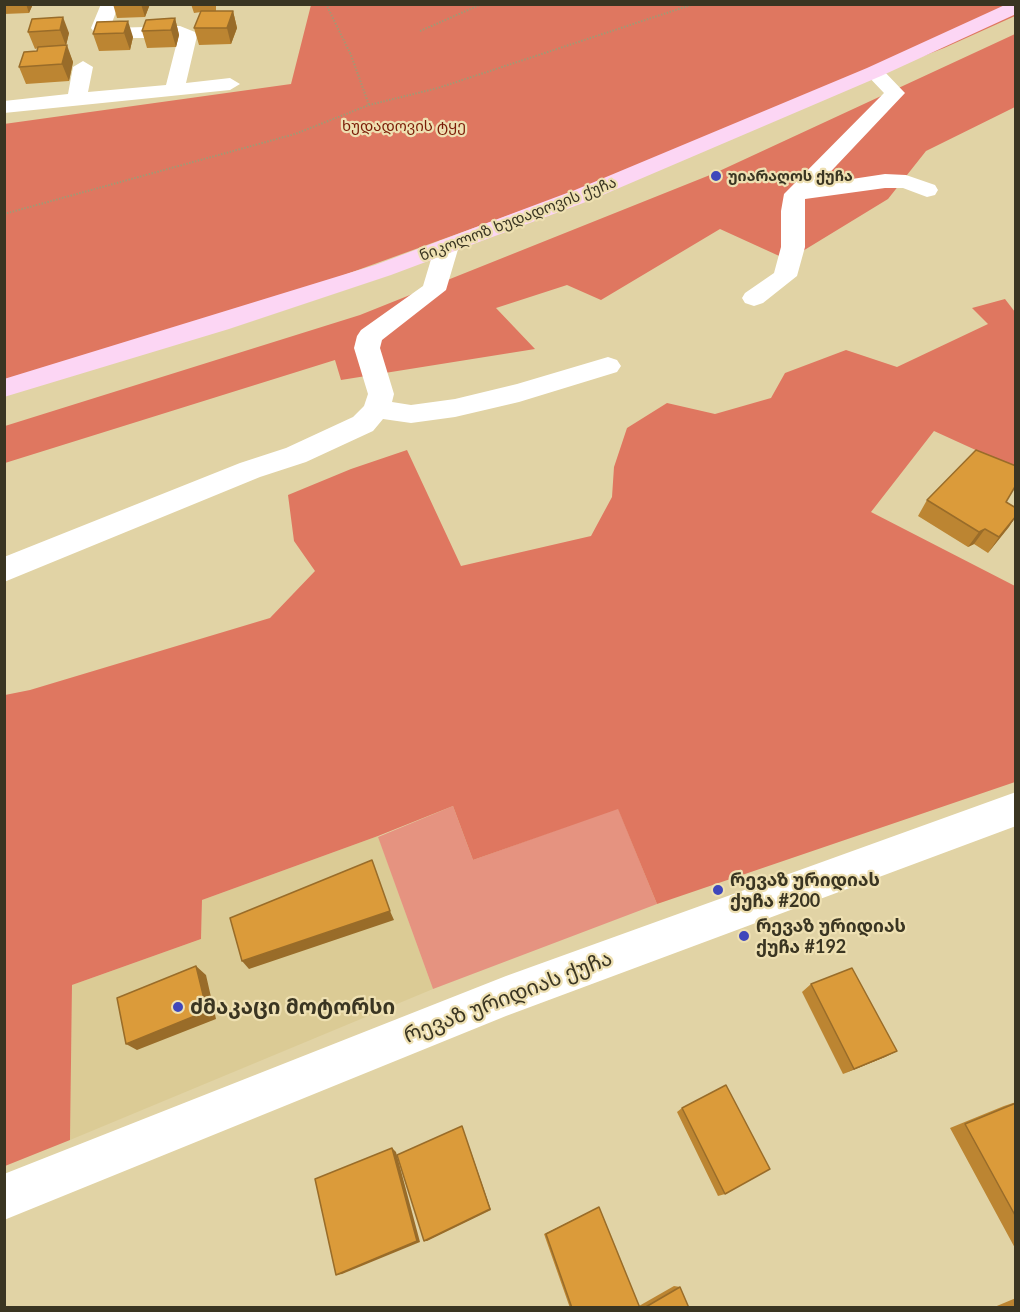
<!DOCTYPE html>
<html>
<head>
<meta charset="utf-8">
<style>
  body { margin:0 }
  #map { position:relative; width:1020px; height:1312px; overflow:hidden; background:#e1d3a5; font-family:Lato,sans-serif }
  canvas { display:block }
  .frame { position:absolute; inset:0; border:6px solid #3a3522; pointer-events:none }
</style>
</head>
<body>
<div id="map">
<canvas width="1020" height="1312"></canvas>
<div class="frame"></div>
</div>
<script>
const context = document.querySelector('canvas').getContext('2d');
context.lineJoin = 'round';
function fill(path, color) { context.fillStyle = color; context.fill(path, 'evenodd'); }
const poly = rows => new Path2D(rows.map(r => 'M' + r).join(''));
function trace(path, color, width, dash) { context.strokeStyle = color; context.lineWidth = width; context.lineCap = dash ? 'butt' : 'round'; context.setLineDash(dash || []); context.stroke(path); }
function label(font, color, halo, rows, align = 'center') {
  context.font = font + ' Lato,"Noto Sans Georgian",sans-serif'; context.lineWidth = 4.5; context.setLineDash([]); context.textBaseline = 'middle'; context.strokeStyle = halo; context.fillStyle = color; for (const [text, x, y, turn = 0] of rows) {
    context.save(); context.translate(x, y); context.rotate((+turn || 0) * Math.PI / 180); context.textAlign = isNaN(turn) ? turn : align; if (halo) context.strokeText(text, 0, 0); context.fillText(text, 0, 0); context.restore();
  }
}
const built = poly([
  [378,836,433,989,70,1140,72,985,201,939,202,900]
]);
const green = poly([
  [453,806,473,860,618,808,657,904,433,989,378,837]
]);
const forest = poly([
  [311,5,1015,5,1015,16,944,48,592,185,99,364,5,387,4,124,291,84],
  [1015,34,1015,107,926,151,888,199,788,260,720,229,601,300,567,285,496,308,535,349,341,380,335,360,5,463,5,426,360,315,715,173],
  [1005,299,1015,312,1015,463,1013,467,934,431,871,512,1015,586,1015,782,657,904,618,809,473,860,453,806,378,836,202,900,201,939,72,985,70,1140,5,1166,5,695,30,690,270,618,315,571,294,541,288,495,351,469,407,450,461,566,591,536,612,497,614,467,627,428,667,403,715,414,771,398,785,373,846,350,897,367,988,324,972,308]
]);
const path = poly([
  [326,4,351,55,369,105],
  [420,31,482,4],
  [4,214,295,134,369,105,438,88,694,4]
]);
const minor = poly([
  [101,4,119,4,110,28,180,26,195,32,197,36,186,83,230,78,240,84,230,90,4,113,4,101,68,94,73,67,83,61,93,67,88,92,166,85,178,38,98,38,91,28,101,4],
  [874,66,881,68,905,93,819,184,885,174,906,175,935,185,938,190,935,195,927,197,903,188,885,188,805,199,805,247,797,276,763,303,754,306,745,303,742,298,745,293,774,273,781,247,781,211,784,194,884,93,864,72,874,66],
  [447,239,455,241,459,246,446,290,382,340,380,348,394,394,392,402,411,405,455,399,517,384,608,357,617,360,621,366,617,372,519,402,455,417,411,423,383,419,373,431,306,462,260,477,4,582,4,557,240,463,286,448,353,417,364,406,368,394,354,348,357,336,361,330,423,286,435,246,439,241,447,239],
  [1016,792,1016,826,506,1016,4,1220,4,1174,506,976,1016,792]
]);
const major = poly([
  [1007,4,1016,4,1016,14,881,76,591,200,391,275,229,329,4,397,4,379,375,265,575,190,867,68,1007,4]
]);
const wall = poly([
  [4,4,33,4,29,13,4,14],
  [113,4,150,4,145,17,117,18],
  [191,4,216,4,216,11,233,11,237,28,231,44,199,45,194,28,201,12,194,13],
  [175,18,179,35,176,47,147,48,142,31],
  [32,19,69,33,66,45,73,62,69,81,26,84,19,67,37,51,38,48,35,49,28,32],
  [97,22,133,37,130,50,99,51,93,34],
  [927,500,1006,502,1016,508,1016,517,988,553,974,544,968,547,918,516],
  [811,984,897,1051,885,1057,843,1074,802,992],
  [1016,1102,1016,1250,950,1128,1004,1106],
  [682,1108,725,1194,718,1196,677,1112],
  [599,1207,639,1306,674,1286,680,1287,689,1308,570,1308,544,1234],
  [1016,1298,1016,1308,992,1308]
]);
const shadedWall = poly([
  [26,4,33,4,29,13],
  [141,4,150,4,145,17],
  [233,11,237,28,231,44,227,28],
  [63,17,69,33,66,46,60,30],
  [175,18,179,35,176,47,171,30],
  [128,21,133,37,130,50,124,33],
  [67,45,73,62,69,81,62,64],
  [1016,516,1009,527,988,553,999,537],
  [985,529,974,544,968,547,979,532],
  [390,911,394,920,249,969,242,961],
  [196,966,206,975,216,1019,137,1050,126,1044],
  [897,1051,885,1057,843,1074,854,1069],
  [462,1126,491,1210,427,1241,424,1241],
  [392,1148,396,1152,420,1242,342,1274,336,1275]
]);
const building = poly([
  [201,11,233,11,227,28,194,28,201,11],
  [63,17,60,30,28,32,32,19,63,17],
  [175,18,171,30,142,31,146,20,175,18],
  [128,21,124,33,93,34,97,22,128,21],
  [67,45,62,64,19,67,24,52,37,51,38,47,67,45],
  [976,450,1016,466,1016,485,1006,502,1016,508,1016,516,999,537,985,529,979,532,927,500,976,450],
  [372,860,390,911,242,961,230,918,372,860],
  [196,966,207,1011,126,1044,117,998,196,966],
  [852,968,897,1051,854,1069,811,984,852,968],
  [726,1085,770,1169,725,1194,682,1108,726,1085],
  [1016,1103,1016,1217,965,1124,1016,1103],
  [462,1126,490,1209,424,1241,397,1155,462,1126],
  [392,1148,417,1241,336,1275,315,1179,392,1148],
  [599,1207,640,1308,572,1308,546,1234,599,1207],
  [680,1287,689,1308,644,1308,680,1287]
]);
const markers = [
  [716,176,6,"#3f47bb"],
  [718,890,6,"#3f47bb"],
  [744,936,6,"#3f47bb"],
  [178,1007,6,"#3f47bb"]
];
const farParknames = [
  ["ხუდადოვის ტყე",404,126]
];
const farPoinames = [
  ["უიარაღოს ქუჩა",728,176]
];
const farStreetnames = [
  ["ნიკოლოზ ხუდადოვის ქუჩა",518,219,-21]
];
const poiNames = [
  ["რევაზ ურიდიას",730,880],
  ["ქუჩა #200",730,901],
  ["რევაზ ურიდიას",756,926],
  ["ქუჩა #192",756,947]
];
const nearStreetnames = [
  ["რევაზ ურიდიას ქუჩა",508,997,-21]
];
const nearPoinames = [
  ["ძმაკაცი მოტორსი",190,1007]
];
fill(built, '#dbcb95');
fill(green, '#e59380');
fill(forest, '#df7760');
trace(path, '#a39874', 2, [1.5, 1.5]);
fill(minor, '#fff');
fill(major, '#fcd6f4');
fill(wall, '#bc8532');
fill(shadedWall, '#996c29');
fill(building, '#db9b3a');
trace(building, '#996c29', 1.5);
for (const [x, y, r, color] of markers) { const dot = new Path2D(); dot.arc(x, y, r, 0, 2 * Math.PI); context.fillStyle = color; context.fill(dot); trace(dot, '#eee0b2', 2); }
label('15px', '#7b1e08', '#eee0b2', farParknames);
label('bold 15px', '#3a3522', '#eee0b2', farPoinames, 'left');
label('15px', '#3a3522', '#eee0b2', farStreetnames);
label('bold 18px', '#3a3522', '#eee0b2', poiNames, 'left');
label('21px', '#3a3522', '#eee0b2', nearStreetnames);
label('bold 21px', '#3a3522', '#eee0b2', nearPoinames, 'left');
</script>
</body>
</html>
